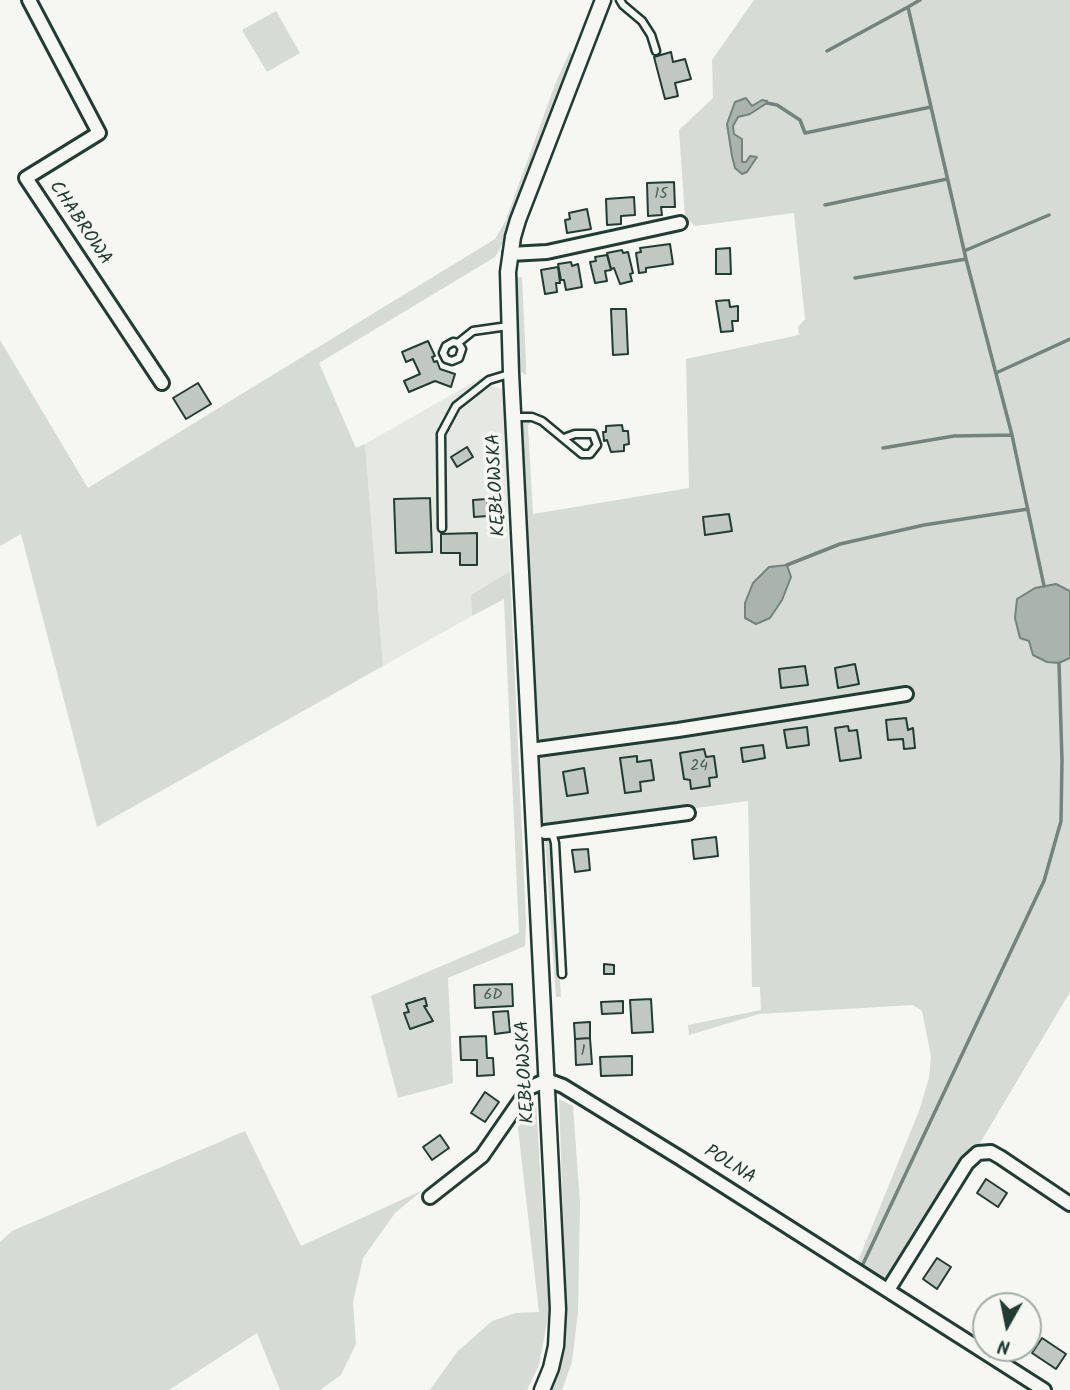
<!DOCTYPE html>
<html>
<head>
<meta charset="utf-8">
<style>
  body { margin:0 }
  #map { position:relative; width:1070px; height:1390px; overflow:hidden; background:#f6f6f2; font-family:Kalam,sans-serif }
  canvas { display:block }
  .north { position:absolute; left:972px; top:1292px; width:70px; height:70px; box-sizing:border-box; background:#f6f6f2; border:2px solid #a0aca6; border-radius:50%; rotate:189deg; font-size:19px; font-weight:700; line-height:28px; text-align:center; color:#1f3d34 }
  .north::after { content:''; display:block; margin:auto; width:24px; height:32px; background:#1f3d34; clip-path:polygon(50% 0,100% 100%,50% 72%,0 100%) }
</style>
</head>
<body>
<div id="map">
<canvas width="1070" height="1390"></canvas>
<div class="north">N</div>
</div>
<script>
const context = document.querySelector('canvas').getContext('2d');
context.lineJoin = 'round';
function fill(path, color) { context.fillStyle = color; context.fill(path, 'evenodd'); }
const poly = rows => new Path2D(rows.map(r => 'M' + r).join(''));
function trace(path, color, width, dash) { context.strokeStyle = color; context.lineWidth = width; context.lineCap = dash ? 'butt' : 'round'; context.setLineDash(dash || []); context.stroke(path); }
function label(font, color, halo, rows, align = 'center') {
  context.font = font + ' Kalam,sans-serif'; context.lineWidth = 7; context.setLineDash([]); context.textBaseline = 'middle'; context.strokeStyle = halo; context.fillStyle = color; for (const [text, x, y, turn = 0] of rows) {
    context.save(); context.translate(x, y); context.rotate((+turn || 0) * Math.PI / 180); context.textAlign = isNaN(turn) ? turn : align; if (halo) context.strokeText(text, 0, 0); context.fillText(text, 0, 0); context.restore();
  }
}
const built = poly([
  [488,374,492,386,503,389,510,571,471,595,472,616,383,666,365,444]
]);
const green = poly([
  [754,0,1070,0,1070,992,895,1286,858,1261,919,1111,929,1078,931,1056,922,1011,913,1005,759,1014,689,1035,688,1025,761,1010,760,987,752,987,748,801,543,829,524,516,521,424,523,420,532,419,528,426,533,514,689,488,686,359,799,335,798,327,805,319,794,213,695,226,685,217,679,130,713,98,712,60],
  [276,11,300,53,267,72,242,30],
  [570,51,573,58,506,238,495,257,319,363,356,448,365,444,383,666,97,827,21,534,0,546,0,340,88,488,495,239,505,222,556,82],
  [522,277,526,363,526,375,521,372,516,345,514,278],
  [510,571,526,923,525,946,448,978,453,1083,398,1098,371,996,519,933,504,599,472,616,471,595],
  [545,839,551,841,561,997,556,997],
  [559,1099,573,1106,580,1203,578,1312,572,1362,562,1390,549,1390,565,1342,566,1295],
  [536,1102,549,1312,539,1365,527,1390,430,1390,457,1352,492,1321,516,1313,539,1312,518,1128],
  [245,1131,301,1246,423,1190,395,1213,363,1258,353,1302,356,1344,341,1375,320,1390,280,1390,257,1333,169,1390,0,1390,0,1242,12,1231]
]);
const water = poly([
  [746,98,752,106,762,100,767,101,767,103,750,114,738,117,733,126,734,134,742,139,742,162,746,162,750,156,757,157,747,172,742,174,735,168,732,156,727,124,735,102,746,98],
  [787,565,791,577,782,600,770,618,756,624,745,618,745,603,753,583,769,567,787,565],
  [1056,584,1070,591,1070,658,1059,663,1047,662,1033,655,1029,641,1020,638,1015,618,1017,599,1035,588,1056,584]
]);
const stream = poly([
  [908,7,920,0],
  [827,51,908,7,966,259,1012,435,1044,586],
  [767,103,777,105,800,120,805,133,931,107],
  [825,205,947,179],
  [964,251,1049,215],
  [855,278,966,259],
  [996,373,1070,339],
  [883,448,954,436,1012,435],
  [787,565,840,544,924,525,1028,509],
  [863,1264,1044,881,1061,821,1062,760,1059,663]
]);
const building = poly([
  [671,52,673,62,685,59,691,79,675,83,678,96,665,99,654,57,671,52],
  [674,182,675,207,661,207,662,215,648,216,647,183,674,182],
  [634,197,635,215,621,216,621,224,607,225,606,199,634,197],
  [587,209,591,229,567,233,565,220,570,219,569,213,587,209],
  [670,244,673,264,646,268,646,272,639,273,636,253,641,252,640,248,670,244],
  [730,248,731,274,716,274,716,249,730,248],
  [622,250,623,253,628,252,633,273,630,274,632,281,620,284,614,268,611,269,607,253,622,250],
  [607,255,611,270,605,271,607,281,595,283,590,262,596,261,595,257,607,255],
  [571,262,572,266,578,264,582,287,566,290,564,280,561,280,558,264,571,262],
  [558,267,560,283,556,283,557,292,545,294,541,270,558,267],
  [729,300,730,307,738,306,738,321,732,321,733,331,721,332,716,301,729,300],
  [611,309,626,309,628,354,613,355,611,309],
  [428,341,435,356,432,357,434,362,437,361,440,369,455,374,451,387,435,381,409,392,404,381,420,374,413,359,406,362,402,352,428,341],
  [198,383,211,404,186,419,173,398,198,383],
  [622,425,623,431,628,431,629,444,624,445,624,451,611,452,607,440,604,441,603,432,606,432,606,426,622,425],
  [467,447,473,457,457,467,451,457,467,447],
  [430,498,432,552,396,553,394,499,430,498],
  [487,499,488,516,474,517,473,500,487,499],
  [729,514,732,531,705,535,703,517,729,514],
  [477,533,477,565,460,565,460,553,441,553,441,534,477,533],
  [855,664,859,684,838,688,835,668,855,664],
  [805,666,808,685,781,688,779,669,805,666],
  [906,718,908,730,913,728,915,748,904,749,903,739,888,740,886,720,906,718],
  [848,726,849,731,857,730,861,758,840,761,835,728,848,726],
  [807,727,809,745,787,748,784,730,807,727],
  [763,745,765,758,743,762,741,748,763,745],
  [704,749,706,757,714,756,717,777,709,778,710,786,691,789,690,780,684,779,680,753,704,749],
  [637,756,637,762,651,760,654,780,640,782,641,791,625,793,620,758,637,756],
  [584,768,588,793,567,796,563,772,584,768],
  [716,837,718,856,694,859,692,840,716,837],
  [588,849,590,870,575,872,572,850,588,849],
  [604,964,614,965,614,974,604,974,604,964],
  [512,984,513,1006,475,1008,474,985,512,984],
  [425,998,427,1006,424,1006,433,1021,410,1029,404,1013,409,1012,406,1004,425,998],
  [651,999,653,1032,632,1033,630,1000,651,999],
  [623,1001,623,1013,602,1014,601,1002,623,1001],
  [508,1011,510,1032,495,1034,493,1012,508,1011],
  [590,1022,590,1038,575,1039,574,1023,590,1022],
  [486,1036,487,1058,493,1058,494,1075,477,1076,477,1060,461,1060,460,1037,486,1036],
  [590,1038,592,1064,576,1065,575,1039,590,1038],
  [632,1056,632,1075,601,1076,600,1057,632,1056],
  [485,1092,499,1102,485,1122,471,1113,485,1092],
  [440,1135,449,1148,432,1160,423,1147,440,1135],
  [986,1179,1007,1193,998,1207,977,1193,986,1179],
  [937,1258,951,1267,937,1289,923,1279,937,1258],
  [1042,1338,1066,1354,1056,1369,1032,1353,1042,1338]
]);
const service = poly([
  [620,0,623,5,642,21,651,35,656,51],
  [458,343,462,349,459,358,452,361,446,359,443,353,446,346,453,342,458,343,473,331,508,326],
  [514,417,532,417,542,421,582,454,590,454,597,445,593,434,575,434,564,438],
  [442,528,441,434,456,406,489,380,509,374],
  [548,834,553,836,555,843,562,974]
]);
const minor = poly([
  [29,0,99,133,26,178,162,383],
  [510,254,547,252,680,223],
  [530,750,678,730,906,694],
  [545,832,688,813],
  [430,1197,482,1156,529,1088,547,1080,563,1086,680,1158,1044,1390],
  [888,1290,967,1163,978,1153,991,1152,1000,1157,1070,1204]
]);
const tertiary = poly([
  [542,1390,551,1368,556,1346,558,1309,511,373,508,272,513,237,518,220,603,0]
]);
const numberNames = [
  ["15",661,195],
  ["24",699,767],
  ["6D",493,996],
  ["1",583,1052]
];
const streetNames = [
  ["CHABROWA",79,224,56],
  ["KĘBŁOWSKA",498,485,-93],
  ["KĘBŁOWSKA",527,1072,-93],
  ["POLNA",729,1166,32]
];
fill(built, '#e6e8e4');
fill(green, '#d6dbd6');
fill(water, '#aab3ae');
trace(water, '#72847d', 2);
trace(stream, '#72847d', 3.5);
fill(building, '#c1c8c3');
trace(building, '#1f3d34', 2);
trace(service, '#1f3d34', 11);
trace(minor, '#1f3d34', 18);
trace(tertiary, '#1f3d34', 19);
trace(service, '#f6f6f2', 6);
trace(minor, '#f6f6f2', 12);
trace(tertiary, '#f6f6f2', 14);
label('16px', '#486058', null, numberNames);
label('19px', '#1f3d34', '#f6f6f2', streetNames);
</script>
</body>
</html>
